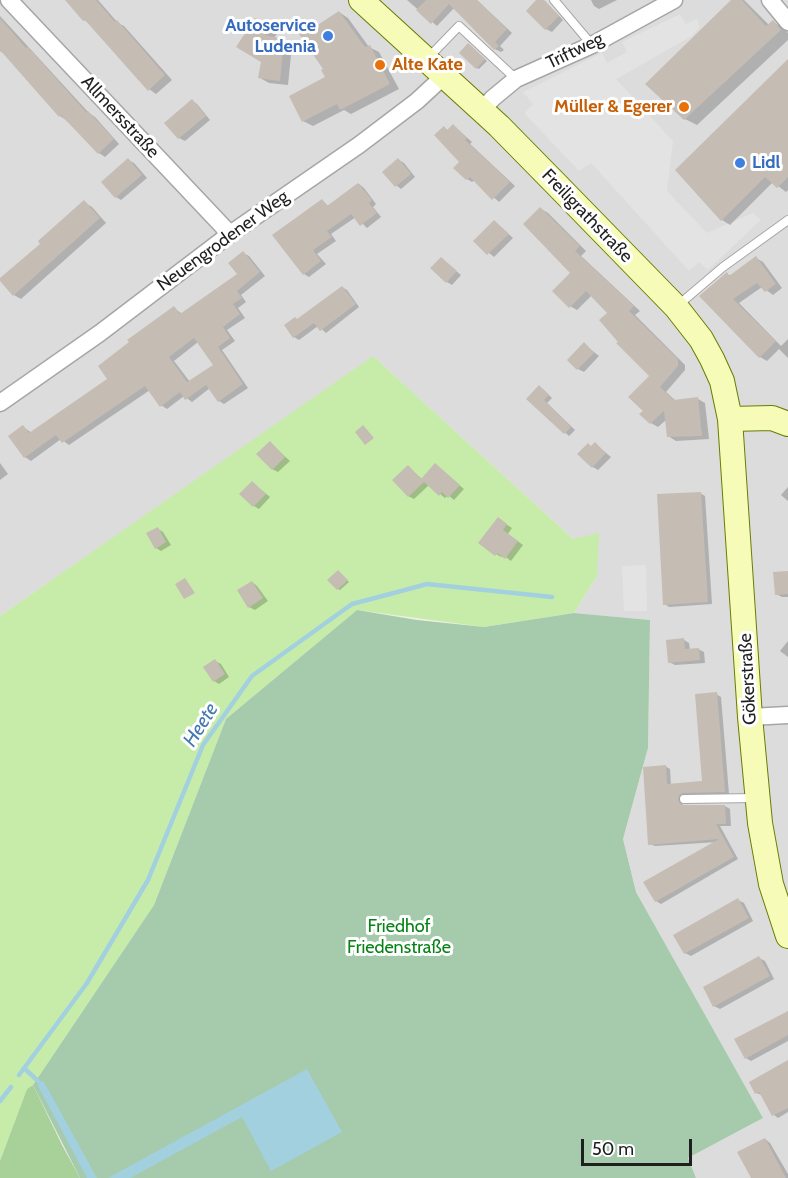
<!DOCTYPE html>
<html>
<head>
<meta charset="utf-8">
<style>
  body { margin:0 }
  #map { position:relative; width:788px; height:1178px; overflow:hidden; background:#f0ede5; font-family:Cabin,sans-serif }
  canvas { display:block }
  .scale { position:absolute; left:581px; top:1139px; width:111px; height:27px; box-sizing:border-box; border:3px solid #1f1f1f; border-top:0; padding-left:8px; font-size:18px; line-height:21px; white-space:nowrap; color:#1f1f1f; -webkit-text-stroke:4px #fff; paint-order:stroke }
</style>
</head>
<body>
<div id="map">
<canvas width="788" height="1178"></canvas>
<div class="scale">50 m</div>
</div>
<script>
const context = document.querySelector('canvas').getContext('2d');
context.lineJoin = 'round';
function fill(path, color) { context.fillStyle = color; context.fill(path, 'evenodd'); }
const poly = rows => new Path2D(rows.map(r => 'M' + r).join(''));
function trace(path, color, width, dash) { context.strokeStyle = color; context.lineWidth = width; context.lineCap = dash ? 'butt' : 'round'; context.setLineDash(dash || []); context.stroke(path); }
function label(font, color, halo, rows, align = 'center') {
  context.font = font + ' Cabin,sans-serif'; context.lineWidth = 6; context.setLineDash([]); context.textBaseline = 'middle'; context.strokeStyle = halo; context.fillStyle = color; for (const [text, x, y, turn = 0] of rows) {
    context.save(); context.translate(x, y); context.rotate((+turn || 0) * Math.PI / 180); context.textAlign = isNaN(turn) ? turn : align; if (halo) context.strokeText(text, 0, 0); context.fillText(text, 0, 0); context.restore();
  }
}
const residential = poly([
  [0,0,788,0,788,1178,696,1178,688,1158,763,1118,636,892,623,839,648,748,650,620,574,613,597,576,573,539,374,357,0,616]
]);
const grass = poly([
  [373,356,573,539,599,533,597,576,574,613,484,627,357,610,226,719,154,905,33,1085,27,1089,0,1161,0,616]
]);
const forest = poly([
  [33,1085,62,1145,80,1178,0,1178,0,1161,27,1089]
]);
const cemetery = poly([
  [357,610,417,620,484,627,574,613,650,620,648,748,623,839,636,892,763,1118,688,1158,696,1178,80,1178,33,1085,154,905,226,719]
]);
const parking = poly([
  [680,14,686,24,697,19,700,27,692,36,616,79,673,141,667,191,707,233,753,213,761,220,708,270,699,262,689,271,591,163,579,171,524,113,533,104,523,92,602,53,607,63,627,52,622,42],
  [646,565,647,611,624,611,622,566]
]);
const water = poly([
  [307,1069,342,1132,271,1171,242,1117,130,1178,108,1178],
  [38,1081,44,1082,97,1178,87,1178,38,1086]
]);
const shadow = poly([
  [67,0,98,0,118,23,124,26,172,80,156,94,149,89,91,24,84,20],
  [407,0,477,0,512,33,500,46,504,50,501,52,495,49,455,7,437,26],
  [538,0,545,1,563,20,552,32,546,29],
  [591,0,617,0,599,9,594,6],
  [733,0,744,0,769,25,773,22,784,28,788,33,788,40,697,125,685,119],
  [339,12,348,18,369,47,379,52,399,89,351,114,344,110,313,126,303,121,327,78,312,22,319,26],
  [0,16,89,113,95,117,119,144,105,157,99,153,66,120,60,116,6,55,0,51],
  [256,20,278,32,274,38,284,40,292,45,288,85,269,83,260,78,263,61],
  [471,46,487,61,479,69,477,68],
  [788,61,788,190,786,192,773,182,730,225,722,220],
  [192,101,197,104,210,120,185,141,179,138,166,123],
  [454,126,472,142,470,144,515,186,499,202,475,180,472,182,467,179,455,168,461,162,444,128,449,131],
  [128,160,134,163,147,178,121,200,116,197],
  [399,160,404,163,415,177,401,189,396,185],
  [359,184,364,188,376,204,373,207,381,217,367,228,356,217,331,234,336,241,317,254,326,264,309,277,304,274,322,200,329,207],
  [84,202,92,207,106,223,21,299,14,295],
  [541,209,548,213,586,251,581,256,640,311,635,315,685,365,685,370,666,392,676,401,698,399,705,403,709,439,676,441,668,436,666,420,658,427,651,423,645,411,651,376,620,342,609,313,592,295,577,310,570,306,572,273],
  [494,221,513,238,494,257,475,241],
  [243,253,249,256,265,276,241,295,246,302,238,308,245,318,227,330,235,341,222,350,248,388,224,404,219,401,210,388,192,402,184,396,167,409,161,405,150,390,69,445,61,439,31,461,25,457,23,427,32,433,109,379,174,308,182,314,239,274],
  [198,342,215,365,190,382,174,361],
  [756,258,763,262,782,288,773,295,762,287,739,303,781,346,788,339,788,358,779,349,767,361,760,357,701,296,727,274,731,276],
  [441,259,461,275,452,285,447,282],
  [342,287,347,290,359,307,326,333,318,326,299,340,294,337,298,320],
  [584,344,599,356,584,372,578,369],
  [543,389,552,398,547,403,575,430,569,436,528,399],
  [270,443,290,461,278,472,272,469],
  [595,444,611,457,598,470,593,467,592,447],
  [0,463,8,474,0,480],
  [435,465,464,489,454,500,448,495,445,498,429,485,414,499,408,496,408,467,422,479],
  [254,484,270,497,259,509,254,506],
  [788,487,788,501,781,495],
  [700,493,705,496,712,604,669,607,665,604],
  [503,522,512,528,508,534,523,545,511,561,503,555,501,557,496,554],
  [158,529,163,532,171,545,161,551,156,548],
  [338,571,349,582,340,590,338,589],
  [788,573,788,597,782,597,776,594],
  [252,582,257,586,268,601,255,610,249,607],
  [684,640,689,643,690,650,698,649,704,652,705,663,675,665,669,662],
  [788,641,788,657,780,651],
  [215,661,221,664,229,677,219,684,214,681],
  [716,694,721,697,729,794,689,795,683,798,682,803,684,807,725,806,730,809,731,826,720,826,738,859,661,904,656,901,718,842,655,846,650,844,665,766,670,769,671,785,704,783],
  [738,900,744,903,753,921,691,956,685,953],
  [759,958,765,961,774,979,720,1009,714,1006],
  [788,1015,788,1041,751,1061,746,1058],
  [788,1062,788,1112,778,1118,774,1115,762,1095,756,1093],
  [765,1139,770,1143,788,1174,788,1178,754,1178]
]);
const stream = poly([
  [24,1068,38,1081],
  [19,1075,87,983,148,880,203,745,252,676,352,604,390,594,427,584,552,597],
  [0,1101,11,1087]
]);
const building = poly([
  [65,0,96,0,115,22,117,20,165,75,148,91,85,20,83,21],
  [426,0,477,0,507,29,495,42,499,46,494,50,449,4,431,24,416,10],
  [536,0,544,0,559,16,545,30,526,11],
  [731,0,742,0,766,26,773,20,781,30,684,120,645,84],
  [339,11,365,47,370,45,390,84,340,110,337,104,302,122,289,96,325,77,321,70,323,69,297,31,312,20,316,26],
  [0,18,26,48,28,47,87,113,88,111,114,139,98,154,61,115,59,117,0,50],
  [255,18,270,26,265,35,284,39,280,81,258,78,261,62,236,47],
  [468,43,485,59,476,69,459,53],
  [788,59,788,177,777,188,765,177,721,221,675,170],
  [192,99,206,116,178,139,164,123],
  [453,124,467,138,465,140,510,182,492,200,470,177,466,180,453,168,459,162,434,135,444,126,447,130],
  [128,158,142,175,115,198,101,182],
  [398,158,411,174,395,187,382,172],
  [358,183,372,200,369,203,377,213,360,226,351,214,327,231,332,237,313,250,321,261,303,275,272,235,322,199,327,206],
  [84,200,100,218,13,296,0,281,0,278,40,244,38,241],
  [540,207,580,246,575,251,634,306,629,311,678,359,678,366,660,387,674,400,698,397,702,436,667,437,664,411,650,424,639,414,643,411,628,397,649,376,616,343,618,342,599,320,607,313,586,291,569,308,552,291,570,273,523,224],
  [494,220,509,234,487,255,473,241],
  [243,251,260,272,237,291,242,298,233,304,240,314,223,327,230,338,218,347,243,384,218,402,206,385,185,400,180,392,160,407,145,386,62,443,56,435,24,458,8,436,23,425,29,433,107,379,98,366,129,342,127,340,174,306,180,314,237,274,228,263],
  [194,338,213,365,187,382,169,357],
  [756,256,776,284,765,292,757,283,733,299,776,341,759,358,699,296,727,272,729,276],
  [441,257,457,271,446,283,430,268],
  [342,286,356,304,320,331,314,323,293,338,284,325,295,317,297,319],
  [584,342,594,353,577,370,567,360],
  [539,385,549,395,544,400,571,427,564,434,526,399],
  [363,425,374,438,365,445,355,432],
  [270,441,285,457,272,470,256,454],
  [595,442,606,453,592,468,577,454,588,443,591,446],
  [435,463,460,485,448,498,442,492,439,496,424,482,408,497,392,480,408,465,421,479],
  [252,481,266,494,253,507,239,494],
  [701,492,708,602,663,605,657,494],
  [498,517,507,524,503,530,518,541,505,559,497,553,495,556,478,543],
  [158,527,166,542,155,549,146,533],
  [338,570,348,580,337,590,327,580],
  [788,571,788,594,775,595,773,572],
  [185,578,195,593,184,599,175,584],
  [252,581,263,598,248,608,237,590],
  [684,638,685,649,699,648,700,660,668,663,666,640],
  [215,659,225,674,213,682,203,667],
  [717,692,725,792,683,793,679,795,678,800,680,804,684,805,725,805,726,824,716,824,734,857,655,902,643,882,719,839,648,845,643,767,666,765,667,784,702,781,695,694],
  [738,898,749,918,684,954,673,935],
  [759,956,770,976,713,1007,703,987],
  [788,1011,788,1035,745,1059,734,1039],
  [788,1060,788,1108,772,1116,759,1092,755,1094,749,1082],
  [765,1138,786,1178,751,1178,737,1152]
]);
const lane = poly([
  [554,0,592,45],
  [428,58,459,26,516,79],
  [676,307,723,267,788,220],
  [684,799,755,798]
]);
const street = poly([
  [9,0,230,234],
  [770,0,788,22],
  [482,110,493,98,516,79,592,45,674,0],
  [0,403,100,333,230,234,359,145,417,101,444,76],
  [750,717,788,715]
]);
const secondary = poly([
  [361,0,499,126,555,183,676,307,701,339,712,359,722,381,730,419,750,717,760,823,771,884,788,936],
  [730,419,772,418,788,424]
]);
const markers = [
  [328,36,6,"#3f7fe0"],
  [380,65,6,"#e8710a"],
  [684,107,6,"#e8710a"],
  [740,163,6,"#3f7fe0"]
];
const shopNames = [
  ["Autoservice",316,26],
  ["Ludenia",316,47],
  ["Lidl",752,163,"left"]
];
const streetNames = [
  ["Triftweg",575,51,-26],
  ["Allmersstraße",120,117,47],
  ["Freiligrathstraße",587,216,46],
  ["Neuengrodener Weg",223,241,-36],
  ["Gökerstraße",748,679,-93]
];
const foodNames = [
  ["Alte Kate",392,65],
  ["Müller & Egerer",672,107,"right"]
];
const parkNames = [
  ["Friedhof",399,927],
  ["Friedenstraße",399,948]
];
const waterNames = [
  ["Heete",201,725,-58]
];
fill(residential, '#dddcdc');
fill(grass, '#c7eca9');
fill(forest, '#a7d198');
fill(cemetery, '#a5caac');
fill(parking, '#e3e3e3');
fill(water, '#a3d0df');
fill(shadow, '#0003');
trace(stream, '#a3d0df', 4.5);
fill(building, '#c5bcb4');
trace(lane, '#a6a6a6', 10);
trace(street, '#a6a6a6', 19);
trace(secondary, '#697b01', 26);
trace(lane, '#fff', 8);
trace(street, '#fff', 16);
trace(secondary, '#f6fcb7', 24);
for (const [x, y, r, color] of markers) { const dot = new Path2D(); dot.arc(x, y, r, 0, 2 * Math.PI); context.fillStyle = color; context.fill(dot); trace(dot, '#fff', 2); }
label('bold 18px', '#366cbe', '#fff', shopNames, 'right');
label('18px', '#1f1f1f', '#fff', streetNames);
label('bold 18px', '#c56008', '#fff', foodNames, 'left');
label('18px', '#078216', '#fff', parkNames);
label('italic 20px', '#4779b3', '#fff', waterNames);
</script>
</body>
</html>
